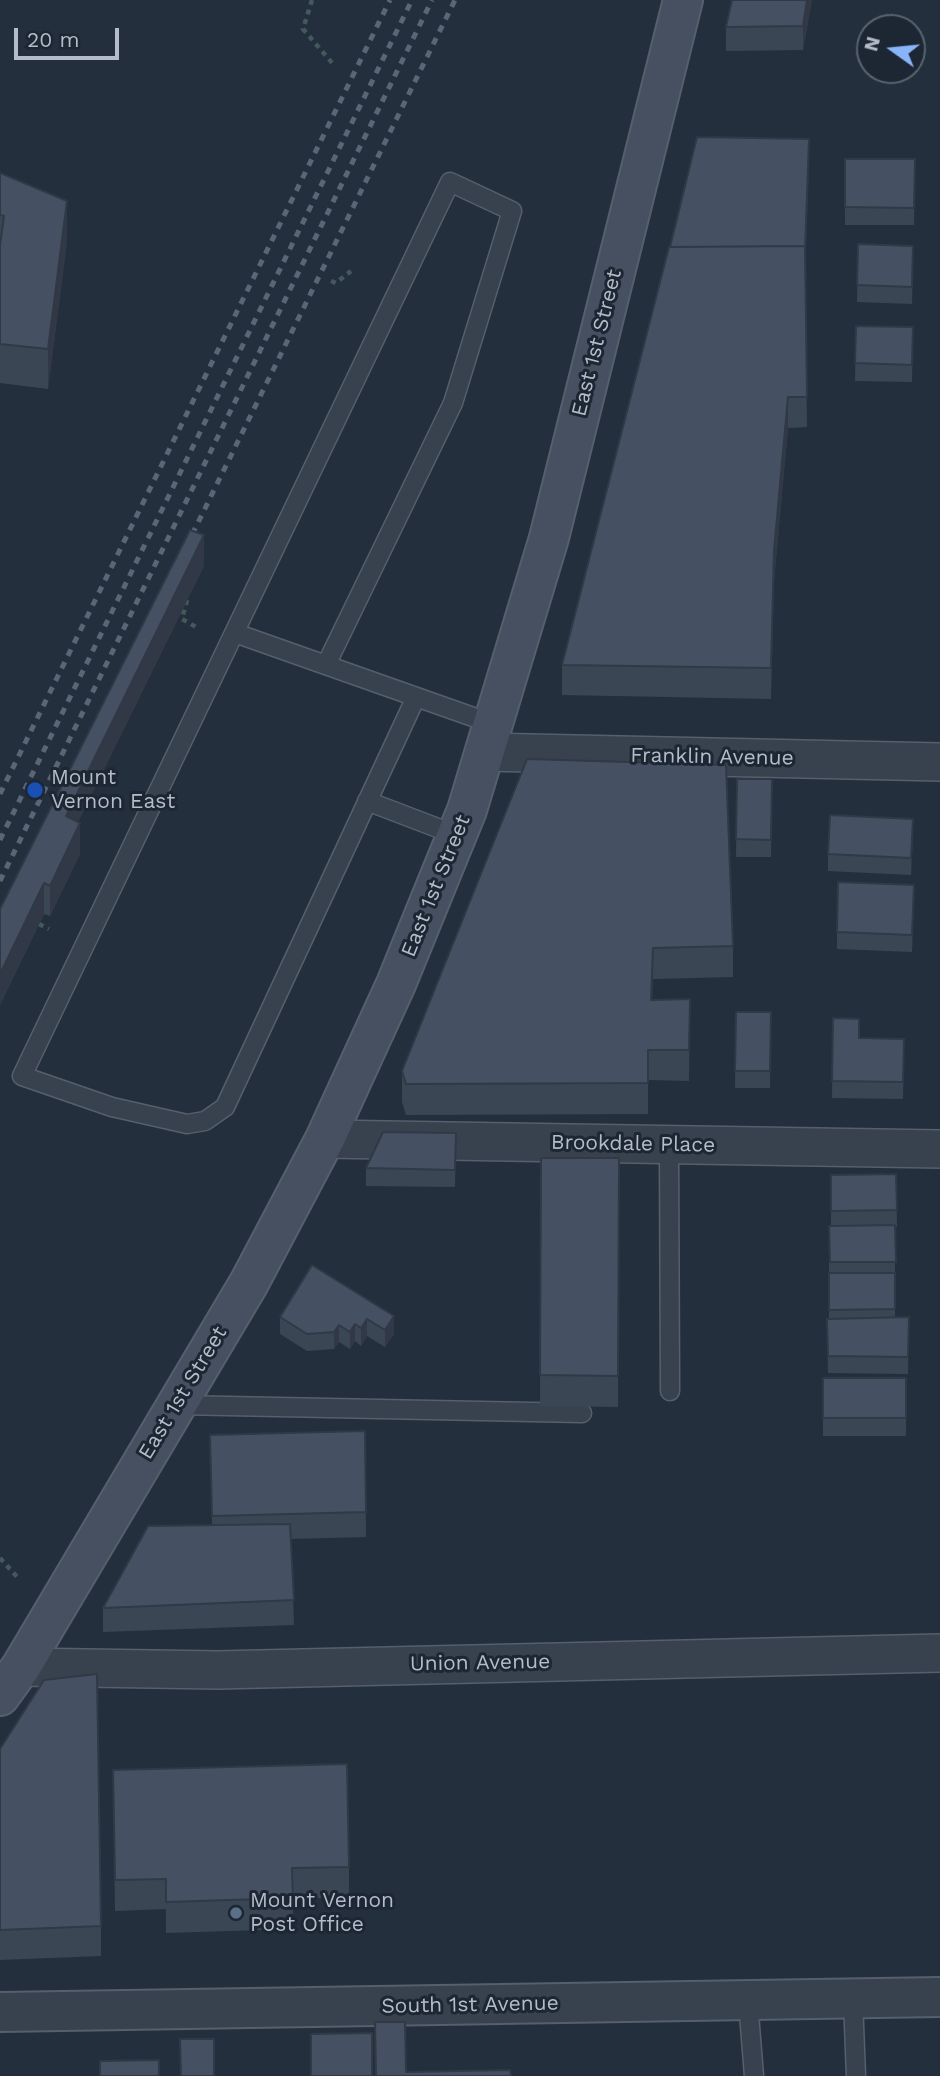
<!DOCTYPE html>
<html>
<head>
<meta charset="utf-8">
<style>
  body { margin:0 }
  #map { position:relative; width:940px; height:2076px; overflow:hidden; background:#242f3e; font-family:"Work Sans",sans-serif }
  canvas { display:block }
  .north { position:absolute; left:856px; top:14px; width:70px; height:70px; box-sizing:border-box; background:#1d2633; border:2px solid #59626f; border-radius:50%; rotate:285deg; font-size:19px; font-weight:700; line-height:28px; text-align:center; color:#b4bcc9 }
  .north::after { content:''; display:block; margin:auto; width:24px; height:32px; background:#8ab4f8; clip-path:polygon(50% 0,100% 100%,50% 72%,0 100%) }
  .scale { position:absolute; left:14px; top:28px; width:105px; height:32px; box-sizing:border-box; border:4px solid #b4bcc9; border-top:0; padding-left:9px; font-size:21px; line-height:24px; white-space:nowrap; color:#b4bcc9; -webkit-text-stroke:5px #1d2633; paint-order:stroke }
</style>
</head>
<body>
<div id="map">
<canvas width="940" height="2076"></canvas>
<div class="north">N</div>
<div class="scale">20 m</div>
</div>
<script>
const context = document.querySelector('canvas').getContext('2d');
context.lineJoin = 'round';
const poly = rows => new Path2D(rows.map(r => 'M' + r).join(''));
function trace(path, color, width, dash) { context.strokeStyle = color; context.lineWidth = width; context.lineCap = dash ? 'butt' : 'round'; context.setLineDash(dash || []); context.stroke(path); }
function fill(path, color) { context.fillStyle = color; context.fill(path, 'evenodd'); }
function label(font, color, halo, rows, align = 'center') {
  context.font = font + ' "Work Sans",sans-serif'; context.lineWidth = 6; context.setLineDash([]); context.textBaseline = 'middle'; context.strokeStyle = halo; context.fillStyle = color; for (const [text, x, y, turn = 0] of rows) {
    context.save(); context.translate(x, y); context.rotate((+turn || 0) * Math.PI / 180); context.textAlign = isNaN(turn) ? turn : align; if (halo) context.strokeText(text, 0, 0); context.fillText(text, 0, 0); context.restore();
  }
}
const path = poly([
  [312,0,303,29,333,64],
  [331,281,336,283,351,271],
  [187,600,182,619,196,627],
  [39,924,49,929],
  [0,1558,19,1579]
]);
const service = poly([
  [235,633,493,724],
  [326,665,453,403,512,211,450,182,22,1076,112,1107,187,1124,205,1121,225,1107,416,697],
  [367,801,456,835],
  [669,1144,670,1391],
  [177,1405,582,1413],
  [853,1999,856,2076],
  [748,2001,754,2076]
]);
const minor = poly([
  [484,752,940,762],
  [325,1139,940,1149],
  [21,1667,218,1670,940,1653]
]);
const tertiary = poly([
  [0,2012,940,1997]
]);
const secondary = poly([
  [0,1696,21,1667,249,1283,325,1139,396,984,467,810,549,538,683,0]
]);
const rail = poly([
  [186,547,455,0],
  [0,794,390,0],
  [0,840,412,0],
  [0,881,432,0]
]);
const wall = poly([
  [732,0,812,0,803,50,726,51,726,27],
  [845,159,915,159,914,225,845,225],
  [809,163,805,268,807,427,788,428,774,581,771,699,562,695,562,665],
  [0,173,67,241,48,389,0,383],
  [858,244,913,263,912,304,857,302],
  [856,326,913,327,912,382,855,381],
  [204,566,78,822,80,854,50,916,44,914,0,1005,0,909],
  [527,759,733,946,733,977,653,979,652,1000,690,999,689,1081,648,1080,648,1114,406,1115,402,1102,402,1071],
  [737,779,772,779,771,857,736,857],
  [913,836,911,875,828,871,828,854],
  [914,902,912,952,837,949,837,932],
  [736,1012,771,1012,770,1088,735,1088],
  [833,1018,859,1038,904,1039,903,1099,832,1098],
  [456,1133,455,1187,366,1186,366,1168],
  [541,1158,619,1158,618,1407,540,1406],
  [896,1174,897,1227,895,1227,895,1317,909,1317,908,1374,828,1373,827,1319,829,1319,829,1226,831,1226,831,1175],
  [312,1265,394,1334,385,1347,367,1336,361,1346,355,1341,350,1349,339,1342,334,1349,307,1351,280,1334,280,1317],
  [823,1378,906,1378,906,1436,823,1436],
  [365,1431,366,1537,291,1539,294,1625,103,1632,103,1608,212,1525,210,1435],
  [0,1749,101,1926,101,1956,0,1960],
  [113,1770,349,1867,349,1897,293,1899,293,1929,166,1933,166,1909,115,1911]
]);
const shadedWall = poly([
  [807,0,812,0,803,50,803,26],
  [809,139,809,163,805,277,805,252],
  [67,201,67,241,48,389,48,349],
  [788,397,788,428,774,581,771,699,774,550],
  [204,535,204,566,66,846,66,816],
  [913,819,913,836,911,875,911,858],
  [80,823,80,854,50,916,50,886],
  [44,883,44,914,0,1005,0,974],
  [914,885,914,902,912,952,912,935],
  [653,948,653,979,651,1031,651,1000],
  [394,1316,394,1334,385,1347,385,1330],
  [367,1319,367,1336,361,1346,361,1328],
  [355,1324,355,1341,350,1349,350,1332],
  [339,1325,339,1342,334,1349,334,1332]
]);
const building = poly([
  [732,0,807,0,803,26,726,27,732,0],
  [697,137,809,139,805,250,805,246,670,247,697,137],
  [845,159,915,159,914,208,845,207,845,159],
  [0,173,67,201,48,349,0,344,0,245,4,216,0,215,0,173],
  [858,244,913,246,912,287,857,285,858,244],
  [805,246,807,397,788,397,774,550,771,668,562,665,669,247,805,246],
  [856,326,913,327,912,365,855,363,856,326],
  [190,530,204,535,66,816,80,823,50,886,44,883,0,974,0,909,190,530],
  [527,759,726,765,733,946,653,948,651,1000,690,999,689,1050,648,1050,648,1083,406,1084,402,1071,527,759],
  [737,779,772,779,771,840,736,839,737,779],
  [830,815,913,819,911,858,828,854,830,815],
  [838,882,914,885,912,935,837,932,838,882],
  [736,1012,771,1012,770,1071,735,1071,736,1012],
  [833,1018,859,1019,859,1038,904,1039,903,1082,832,1081,833,1018],
  [383,1132,456,1133,455,1170,366,1168,383,1132],
  [541,1158,619,1158,618,1376,540,1375,541,1158],
  [896,1174,897,1210,831,1211,831,1175,896,1174],
  [895,1225,896,1262,830,1262,829,1226,895,1225],
  [312,1265,394,1316,385,1330,367,1319,361,1328,355,1324,350,1332,339,1325,334,1332,307,1334,280,1317,312,1265],
  [829,1273,895,1273,895,1309,829,1310,829,1273],
  [909,1317,908,1357,828,1356,827,1319,909,1317],
  [823,1378,906,1378,906,1418,823,1418,823,1378],
  [365,1431,366,1512,212,1516,210,1435,365,1431],
  [290,1524,294,1600,103,1608,148,1526,290,1524],
  [97,1674,101,1926,0,1930,0,1749,44,1680,97,1674],
  [347,1764,349,1867,292,1868,293,1898,166,1902,166,1879,115,1880,113,1770,347,1764],
  [375,2022,405,2022,406,2072,510,2070,511,2076,376,2076,375,2022],
  [372,2033,372,2076,311,2076,311,2034,372,2033],
  [180,2039,214,2039,214,2076,181,2076,180,2039],
  [159,2060,159,2076,100,2076,100,2061,159,2060]
]);
const markers = [
  [35,790,9,"#1a4fb4"],
  [236,1913,7,"#5c6f8a"]
];
const streetNames = [
  ["East 1st Street",597,343,-76],
  ["Franklin Avenue",712,757,1],
  ["East 1st Street",436,886,-68],
  ["Brookdale Place",633,1144,1],
  ["East 1st Street",183,1393,-59],
  ["Union Avenue",480,1663,-1],
  ["South 1st Avenue",470,2005,-1]
];
const poiNames = [
  ["Mount",51,778],
  ["Vernon East",51,802],
  ["Mount Vernon",250,1901],
  ["Post Office",250,1925]
];
trace(service, '#565f6c', 21);
trace(minor, '#565f6c', 40);
trace(tertiary, '#565f6c', 42);
trace(secondary, '#565f6c', 42);
trace(path, '#44595c', 4.5, [5, 5]);
trace(service, '#38414e', 18);
trace(minor, '#38414e', 37);
trace(tertiary, '#38414e', 38);
trace(secondary, '#465061', 38);
trace(rail, '#5a6575', 5, [7, 7]);
fill(wall, '#3b4654');
fill(shadedWall, '#303945');
fill(building, '#455162');
trace(building, '#303945', 2);
for (const [x, y, r, color] of markers) { const dot = new Path2D(); dot.arc(x, y, r, 0, 2 * Math.PI); context.fillStyle = color; context.fill(dot); trace(dot, '#1d2633', 2.5); }
label('21px', '#b4bcc9', '#1d2633', streetNames);
label('21px', '#b4bcc9', '#1d2633', poiNames, 'left');
</script>
</body>
</html>
